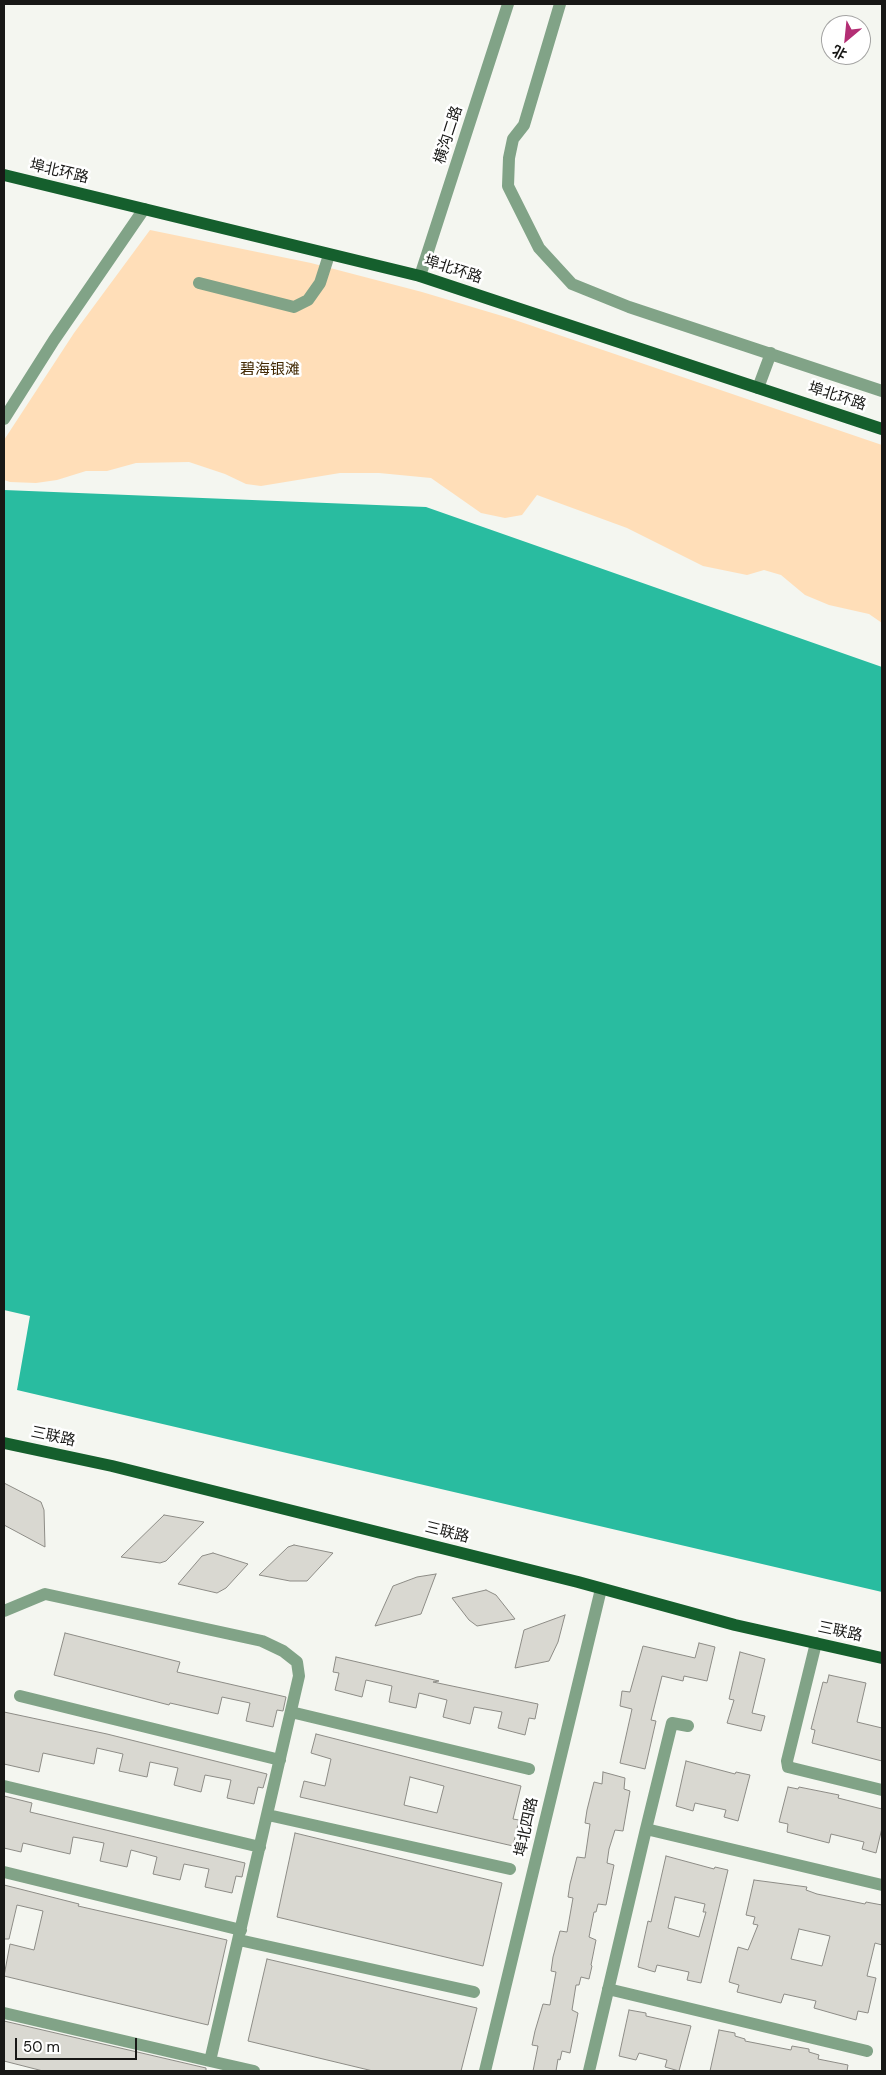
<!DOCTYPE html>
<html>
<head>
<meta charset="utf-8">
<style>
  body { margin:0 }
  #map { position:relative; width:886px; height:2075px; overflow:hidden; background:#f4f6f0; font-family:"DM Sans","Noto Sans SC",sans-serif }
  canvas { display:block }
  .frame { position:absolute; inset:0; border:5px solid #181816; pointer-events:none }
  .north { position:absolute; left:821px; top:15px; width:50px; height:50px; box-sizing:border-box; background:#fff; border:1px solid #a3a3a2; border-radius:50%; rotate:208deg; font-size:14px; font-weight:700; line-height:20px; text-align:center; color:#181816 }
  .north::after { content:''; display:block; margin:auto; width:18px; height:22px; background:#b32e74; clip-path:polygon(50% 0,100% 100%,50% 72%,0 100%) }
  .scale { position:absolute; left:15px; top:2038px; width:122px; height:22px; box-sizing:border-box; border:2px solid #181816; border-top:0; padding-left:6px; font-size:15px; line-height:18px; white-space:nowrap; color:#181816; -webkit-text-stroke:4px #fff; paint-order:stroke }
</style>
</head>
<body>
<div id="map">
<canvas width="886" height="2075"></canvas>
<div class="frame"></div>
<div class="north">北</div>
<div class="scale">50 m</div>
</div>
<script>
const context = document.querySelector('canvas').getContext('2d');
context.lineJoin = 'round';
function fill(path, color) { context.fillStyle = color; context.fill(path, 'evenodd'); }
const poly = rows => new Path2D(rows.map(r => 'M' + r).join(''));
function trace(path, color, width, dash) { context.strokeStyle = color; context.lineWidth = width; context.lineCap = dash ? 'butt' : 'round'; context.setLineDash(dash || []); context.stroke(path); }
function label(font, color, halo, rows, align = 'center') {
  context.font = font + ' "DM Sans","Noto Sans SC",sans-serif'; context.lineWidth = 5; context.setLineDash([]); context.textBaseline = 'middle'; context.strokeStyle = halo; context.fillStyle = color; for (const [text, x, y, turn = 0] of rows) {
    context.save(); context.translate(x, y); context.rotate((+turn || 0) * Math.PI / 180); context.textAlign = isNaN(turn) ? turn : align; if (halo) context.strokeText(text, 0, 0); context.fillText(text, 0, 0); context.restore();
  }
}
const green = poly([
  [150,230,311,263,422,292,509,318,882,445,882,623,869,614,829,605,805,595,781,575,764,570,747,575,703,566,627,528,537,495,522,515,505,518,481,513,431,478,379,473,340,473,261,486,246,484,225,474,189,462,136,463,107,471,86,471,57,480,36,483,10,482,4,480,4,440,74,333]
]);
const water = poly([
  [4,490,426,507,882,667,882,1592,17,1390,30,1316,4,1310]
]);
const building = poly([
  [4,1483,41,1502,44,1510,45,1547,4,1525,4,1483],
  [164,1515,204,1522,166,1561,160,1563,121,1557,164,1515],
  [294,1545,333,1553,307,1581,290,1581,259,1575,288,1547,294,1545],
  [213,1553,248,1564,226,1588,217,1593,178,1584,202,1556,213,1553],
  [436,1574,421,1614,375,1626,393,1586,417,1577,436,1574],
  [486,1590,496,1595,515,1619,477,1626,469,1620,452,1598,486,1590],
  [565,1615,558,1642,549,1661,515,1668,524,1630,565,1615],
  [65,1633,180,1662,177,1672,286,1697,283,1711,277,1710,273,1727,246,1721,250,1703,222,1697,218,1714,170,1703,169,1705,54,1675,65,1633],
  [699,1643,715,1647,707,1681,684,1676,683,1681,662,1676,651,1720,656,1721,645,1769,620,1763,632,1709,620,1706,622,1691,630,1692,643,1646,695,1658,699,1643],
  [740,1652,765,1659,752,1713,765,1716,761,1731,727,1723,734,1700,729,1699,740,1652],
  [336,1657,439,1681,433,1682,538,1704,535,1719,529,1718,525,1735,498,1728,502,1712,474,1707,470,1724,443,1717,447,1700,419,1693,416,1708,389,1702,392,1686,366,1680,362,1697,335,1690,339,1673,333,1672,336,1657],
  [829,1675,866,1683,857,1722,882,1728,882,1761,812,1743,815,1730,811,1729,823,1682,827,1683,829,1675],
  [4,1712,107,1734,267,1774,263,1788,258,1787,254,1804,227,1798,231,1780,205,1775,201,1792,174,1785,178,1768,150,1762,147,1777,119,1771,123,1754,97,1748,94,1764,43,1753,39,1772,4,1764,4,1712],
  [316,1734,521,1786,513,1819,519,1820,513,1846,300,1797,304,1781,325,1786,331,1759,311,1753,316,1734],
  [410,1777,444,1786,437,1813,404,1805,410,1777],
  [686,1761,735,1774,736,1772,750,1775,738,1821,724,1817,726,1810,695,1803,693,1811,676,1806,686,1761],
  [603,1772,625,1778,624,1789,630,1791,623,1831,615,1830,609,1849,607,1863,614,1865,606,1905,598,1904,596,1912,594,1912,589,1937,596,1940,591,1965,592,1966,589,1979,581,1977,579,1985,576,1985,572,2010,578,2013,570,2053,562,2051,560,2060,558,2059,556,2071,533,2071,538,2046,532,2045,535,2031,543,2004,550,2005,556,1972,551,1971,553,1957,560,1931,567,1932,573,1898,568,1897,570,1884,577,1857,585,1858,590,1824,585,1823,587,1810,594,1782,602,1784,603,1772],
  [788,1787,798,1789,799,1787,839,1795,838,1798,882,1809,882,1828,876,1853,862,1849,864,1842,831,1834,829,1843,787,1832,788,1824,779,1822,788,1787],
  [4,1796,32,1803,30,1812,245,1863,242,1877,236,1876,232,1893,205,1887,209,1869,184,1864,180,1880,153,1874,157,1857,131,1850,127,1867,100,1861,104,1843,79,1838,73,1837,70,1854,23,1843,21,1852,4,1848,4,1796],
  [295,1833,502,1883,483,1966,277,1917,295,1833],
  [666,1856,714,1869,715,1867,728,1870,701,1983,687,1980,689,1972,657,1965,655,1972,638,1967,648,1921,651,1922,666,1856],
  [675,1897,705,1904,703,1912,706,1912,699,1937,668,1928,675,1897],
  [754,1880,807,1887,806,1890,817,1894,865,1904,866,1902,882,1905,882,1945,875,1943,867,1976,876,1978,868,2013,858,2011,856,2020,814,2008,816,2001,784,1994,781,2003,737,1992,739,1985,729,1982,738,1947,748,1950,758,1925,753,1924,755,1917,746,1915,754,1880],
  [799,1929,830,1936,822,1966,791,1959,799,1929],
  [4,1885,79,1904,78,1906,227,1940,208,2025,4,1976,10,1944,34,1950,43,1911,17,1905,9,1939,4,1939,4,1885],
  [267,1959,477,2008,461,2071,373,2071,248,2041,267,1959],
  [629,2010,646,2013,646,2016,691,2026,679,2071,665,2067,667,2060,639,2053,636,2060,619,2056,629,2010],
  [4,2021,206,2068,206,2071,43,2071,4,2061,4,2021],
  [719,2030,735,2033,735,2036,745,2039,745,2041,791,2050,792,2046,809,2049,809,2052,819,2055,818,2059,848,2065,847,2071,710,2071,719,2030]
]);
const minor = poly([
  [560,4,524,125,513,139,509,158,508,186,539,248,572,284,629,307,882,391],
  [420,276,508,4],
  [199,283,294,307,308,300,320,283,329,255],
  [758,388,771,353],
  [4,419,54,340,144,209],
  [4,1611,45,1594,262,1641,283,1651,297,1662,299,1676,210,2061,254,2071],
  [816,1643,787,1761,788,1767,882,1790],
  [20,1696,280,1760],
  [291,1712,529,1769],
  [688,1726,672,1723,646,1829,882,1885],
  [4,1786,260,1847],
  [268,1815,510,1869],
  [4,1872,241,1930],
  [239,1940,474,1992],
  [608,1989,867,2051],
  [4,2013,210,2061],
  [485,2071,601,1589],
  [589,2071,646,1829]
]);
const major = poly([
  [4,175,420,276,882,429],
  [4,1443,112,1466,578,1582,735,1625,882,1658]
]);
const streetNames = [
  ["横沟二路",449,135,-72],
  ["埠北环路",59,172,13],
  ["埠北环路",453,270,18],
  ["埠北环路",837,397,18],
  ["三联路",53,1437,12],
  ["三联路",447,1533,14],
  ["三联路",840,1632,12],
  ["埠北四路",527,1827,-78]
];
const parkNames = [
  ["碧海银滩",270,370]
];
fill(green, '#ffdeb8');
fill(water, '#29bca0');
fill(building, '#d9d8d1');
trace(building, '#8d8c86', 1);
trace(minor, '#81a387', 12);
trace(major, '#155f2d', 12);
label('15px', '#181816', '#fff', streetNames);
label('15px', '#422903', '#fff', parkNames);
</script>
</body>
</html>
